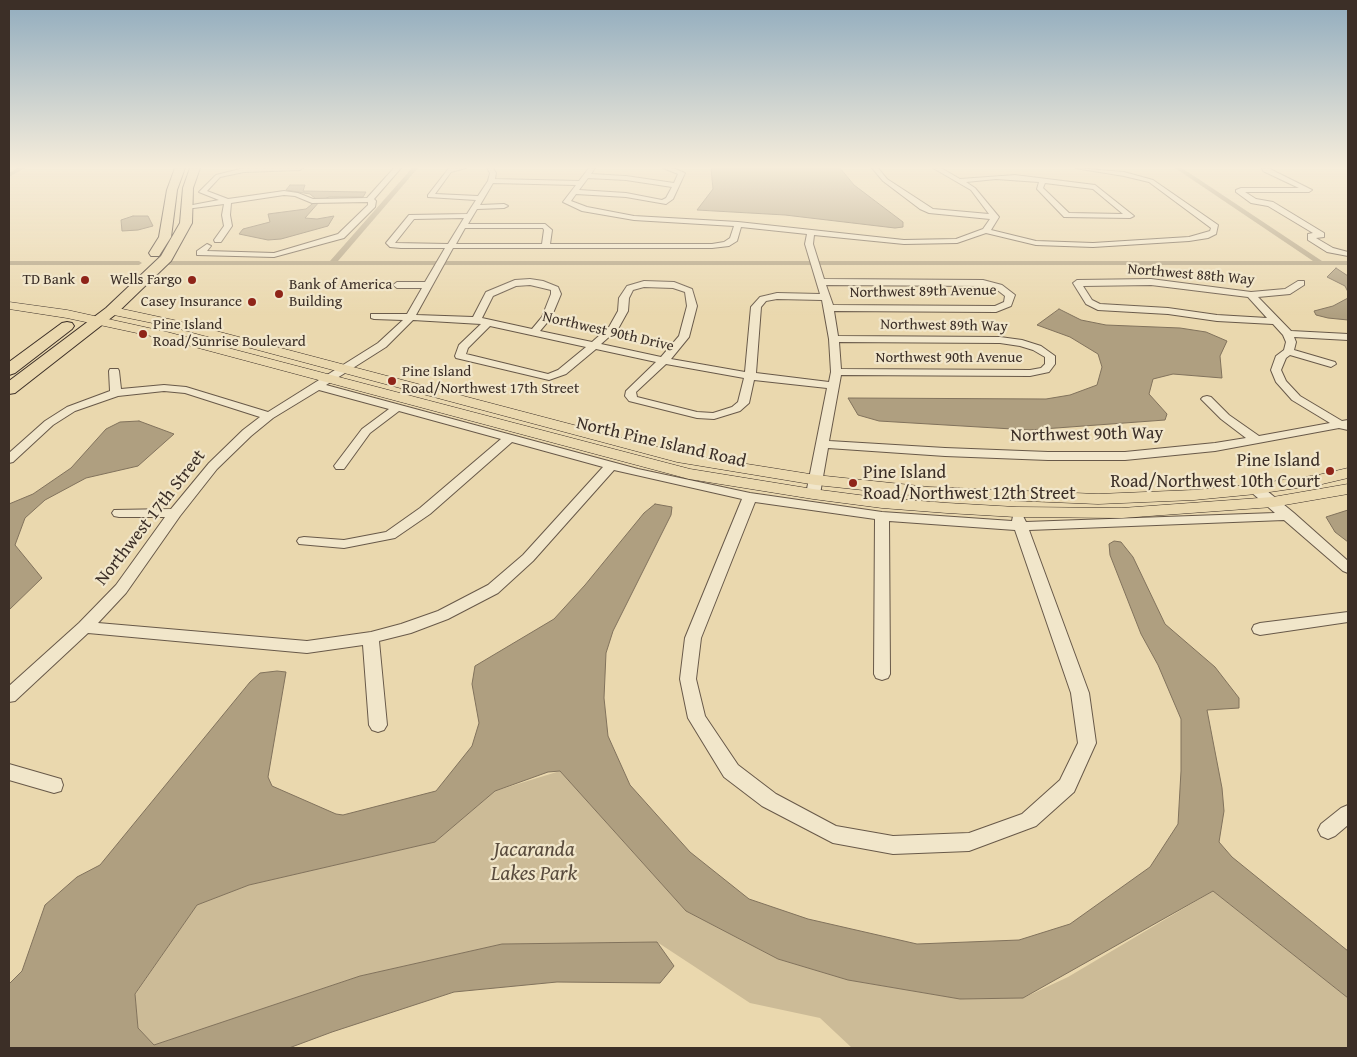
<!DOCTYPE html>
<html>
<head>
<meta charset="utf-8">
<style>
  body { margin:0 }
  #map { position:relative; width:1357px; height:1057px; overflow:hidden; background:#ead8ae; font-family:"Gentium Book Plus",serif }
  canvas { display:block }
  .frame { position:absolute; inset:0; border:10px solid #3c2f27; pointer-events:none }
</style>
</head>
<body>
<div id="map">
<canvas width="1357" height="1057"></canvas>
<div class="frame"></div>
</div>
<script>
const context = document.querySelector('canvas').getContext('2d');
context.lineJoin = 'round';
function fill(path, color) { context.fillStyle = color; context.fill(path, 'evenodd'); }
const poly = rows => new Path2D(rows.map(r => 'M' + r).join(''));
function trace(path, color, width, dash) { context.strokeStyle = color; context.lineWidth = width; context.lineCap = dash ? 'butt' : 'round'; context.setLineDash(dash || []); context.stroke(path); }
function label(font, color, halo, rows, align = 'center') {
  context.font = font + ' "Gentium Book Plus",serif'; context.lineWidth = 4.5; context.setLineDash([]); context.textBaseline = 'middle'; context.strokeStyle = halo; context.fillStyle = color; for (const [text, x, y, turn = 0] of rows) {
    context.save(); context.translate(x, y); context.rotate((+turn || 0) * Math.PI / 180); context.textAlign = isNaN(turn) ? turn : align; if (halo) context.strokeText(text, 0, 0); context.fillText(text, 0, 0); context.restore();
  }
}
const green = poly([
  [560,771,686,911,778,959,848,980,960,999,1023,998,1068,977,1213,891,1348,998,1348,1048,852,1048,820,1018,750,1003,657,942,502,944,360,976,154,1045,138,1028,135,995,197,905,249,885,435,842,495,791]
]);
const water = poly([
  [711,168,840,168,854,185,903,222,903,227,895,228,785,215,697,210,713,189,711,168],
  [290,185,305,185,303,191,366,192,363,197,329,197,320,201,305,218,317,219,334,216,328,226,281,239,268,240,239,234,243,229,270,222,268,214,306,209,317,200,310,194,286,190,290,185],
  [133,216,148,216,153,226,138,230,122,231,121,220,133,216],
  [1336,268,1348,276,1348,292,1345,286,1327,277,1336,268],
  [1348,298,1348,320,1328,318,1316,315,1314,311,1333,306,1348,298],
  [1059,309,1081,320,1106,325,1180,328,1206,332,1227,341,1220,356,1222,378,1173,374,1153,379,1149,394,1167,414,1165,420,1029,430,879,421,858,415,848,398,1046,399,1070,395,1097,385,1102,367,1098,354,1070,337,1037,325,1059,309],
  [139,421,174,434,138,466,86,478,45,500,25,518,15,545,42,578,9,610,9,504,33,494,71,468,106,429,120,422,139,421],
  [655,504,672,507,671,515,613,631,606,653,604,698,608,736,630,785,690,852,749,899,808,919,917,944,1019,940,1070,924,1150,867,1178,824,1181,771,1181,719,1158,665,1141,634,1110,555,1109,544,1114,541,1121,542,1133,557,1165,624,1215,667,1239,698,1239,708,1207,710,1222,788,1224,811,1219,842,1232,857,1348,951,1348,998,1213,891,1023,998,960,999,848,980,778,959,686,911,560,771,548,772,495,791,435,842,249,885,197,905,135,994,138,1028,154,1045,360,976,502,944,657,942,674,966,660,983,557,982,454,992,332,1032,289,1048,9,1048,9,984,22,971,45,905,77,877,100,865,250,682,260,673,277,671,286,672,268,777,272,786,336,814,343,815,436,791,472,746,479,723,472,684,475,666,554,619,585,585,644,513,655,504],
  [1348,510,1348,542,1335,532,1326,517,1348,510]
]);
const canal = poly([
  [18,168,25,168,9,177,9,173,18,168],
  [412,168,418,168,338,261,1313,261,1175,168,1182,168,1322,261,1348,261,1348,265,169,265,166,263,169,261,330,261,412,168],
  [9,261,139,261,142,263,139,265,9,265,9,261]
]);
const minor = poly([
  [244,168,303,168,300,170,244,172,220,177,207,191,228,199,284,191,298,193,313,199,367,198,394,168,401,168,374,199,376,201,375,207,344,238,274,257,197,255,197,251,207,244,211,246,207,251,274,253,338,234,368,205,368,202,312,203,295,196,284,195,231,203,230,215,232,226,221,242,215,242,214,240,224,226,222,215,224,204,186,209,182,207,219,200,199,192,216,175,244,168],
  [449,168,466,168,451,172,435,194,478,196,488,181,490,173,487,168,493,168,496,173,495,179,579,181,589,168,595,168,591,174,626,176,674,183,678,174,663,168,673,168,685,173,673,199,666,204,626,197,576,194,571,201,587,207,634,216,738,222,904,240,956,239,983,229,990,219,929,213,920,209,883,181,872,168,878,168,887,179,933,209,989,214,971,190,933,168,941,168,960,179,1015,175,1095,185,1134,216,1130,218,1064,217,1037,189,1039,182,996,179,966,182,975,188,999,217,991,230,1036,241,1093,243,1189,237,1210,231,1211,228,1149,182,1124,176,1075,168,1124,172,1153,180,1218,225,1216,234,1208,238,1189,241,1093,247,1036,245,986,233,957,243,904,244,814,235,813,244,824,279,983,280,1002,285,1015,295,1011,306,996,312,834,311,838,336,1000,337,1022,340,1041,346,1055,356,1055,364,1049,372,1030,376,841,375,829,441,945,448,1048,452,1125,452,1215,443,1246,438,1221,419,1201,399,1203,397,1207,396,1211,397,1229,415,1259,436,1330,423,1292,400,1276,382,1271,370,1276,356,1284,350,1286,342,1283,335,1273,324,1217,321,1168,314,1098,310,1086,304,1073,283,1077,280,1151,279,1251,292,1285,289,1298,281,1304,281,1304,285,1290,294,1258,297,1291,331,1348,334,1348,340,1294,337,1296,342,1294,350,1335,362,1336,364,1331,367,1290,355,1286,358,1281,370,1286,381,1300,396,1342,421,1348,420,1348,430,1339,428,1215,451,1125,460,1048,460,945,456,828,448,820,494,813,498,806,494,827,388,754,380,749,403,740,411,714,419,697,418,629,401,625,396,626,391,656,362,596,349,566,374,549,380,456,358,455,356,459,345,481,324,413,320,386,347,326,385,638,469,750,493,882,512,1012,521,1013,516,1018,515,1023,516,1026,522,1275,513,1251,492,1250,489,1256,485,1261,486,1294,513,1348,561,1348,573,1343,571,1284,520,1029,530,1089,693,1096,743,1074,792,1036,826,969,851,893,854,833,843,762,806,724,777,688,718,680,679,685,638,742,499,614,470,533,561,498,593,448,619,411,633,379,641,387,725,384,730,378,732,372,730,369,725,363,645,307,653,88,633,15,701,9,702,9,686,79,623,116,585,165,517,119,517,114,516,112,513,114,510,171,509,209,463,243,430,260,417,185,393,164,391,118,396,75,411,53,425,13,462,9,463,9,453,45,421,67,407,110,391,109,371,110,369,118,369,119,371,121,389,164,385,186,387,268,412,378,343,403,320,374,319,371,318,371,314,407,314,422,288,397,288,393,285,397,282,425,282,445,248,401,248,390,247,386,243,409,215,467,214,476,200,428,197,428,195,449,168],
  [588,178,626,180,672,187,666,198,662,200,626,193,579,190,588,178],
  [493,183,576,185,563,202,582,211,634,220,734,226,730,238,724,242,712,244,550,244,552,230,545,224,468,224,477,209,504,208,508,206,504,204,480,205,493,183],
  [1045,183,1093,189,1123,214,1069,213,1043,188,1045,183],
  [464,218,448,244,395,243,414,219,464,218],
  [741,227,807,234,805,244,820,294,777,293,760,297,751,307,745,372,671,359,689,337,697,306,692,289,674,282,644,281,627,286,619,298,618,311,609,327,592,342,540,331,551,318,561,294,558,287,543,281,530,279,515,280,486,292,473,317,416,315,453,248,712,248,729,246,737,241,741,227],
  [465,228,543,228,544,230,542,244,456,244,465,228],
  [530,285,551,290,551,294,542,317,532,329,482,318,493,296,516,286,530,285],
  [826,285,983,286,996,289,1005,296,1004,302,995,306,833,305,826,285],
  [1151,285,1248,297,1267,318,1217,315,1168,308,1100,304,1092,300,1083,286,1151,285],
  [644,287,673,288,685,292,687,306,679,336,661,357,601,344,618,329,628,311,629,298,633,290,644,287],
  [777,299,822,300,829,339,831,372,829,382,756,373,761,307,766,301,777,299],
  [490,326,586,347,558,370,548,374,466,354,468,348,490,326],
  [839,342,1000,343,1020,346,1033,350,1045,357,1045,364,1041,368,1030,370,841,369,839,342],
  [666,364,744,378,738,402,732,407,713,413,697,412,637,397,636,392,666,364],
  [319,390,389,409,362,429,334,466,336,469,344,469,370,433,399,411,501,439,420,508,386,532,344,540,304,537,299,538,297,541,299,544,344,548,395,538,430,514,512,442,603,467,523,555,488,585,438,611,401,624,371,632,307,641,98,623,126,593,180,516,217,469,251,436,273,418,319,390],
  [755,502,875,519,874,674,876,678,882,680,888,678,890,674,889,521,1015,530,1071,693,1078,743,1060,780,1022,814,969,833,893,836,836,826,776,794,738,765,705,716,696,679,701,638,755,502],
  [1262,168,1268,168,1312,190,1309,192,1245,192,1256,199,1273,202,1324,233,1324,237,1316,238,1333,248,1348,252,1348,256,1327,252,1308,240,1308,234,1313,233,1268,206,1251,203,1236,192,1236,190,1241,188,1299,188,1263,171,1262,168],
  [1348,612,1348,622,1260,635,1254,633,1252,629,1254,625,1260,623,1348,612],
  [9,764,61,779,63,785,61,791,54,793,9,780,9,764],
  [1348,805,1348,825,1335,836,1328,839,1321,836,1318,830,1321,824,1341,808,1348,805]
]);
const major = poly([
  [9,302,67,310,167,332,690,469,813,489,882,498,947,503,1016,507,1122,508,1273,497,1348,484,1348,494,1273,507,1122,518,1016,517,947,513,882,508,813,499,689,479,165,339,67,318,9,309,9,302],
  [113,307,178,321,684,454,816,475,929,487,1098,494,1194,490,1256,484,1318,475,1348,468,1348,478,1318,485,1256,494,1194,500,1098,504,929,497,816,485,677,462,172,327,109,314,107,311,113,307]
]);
const highway = poly([
  [175,168,185,168,177,190,171,237,159,256,151,256,149,253,159,237,167,190,175,168],
  [190,168,200,168,193,188,192,223,171,261,116,314,15,393,9,394,9,381,106,308,161,256,180,223,183,188,190,168],
  [67,322,72,323,74,326,72,329,15,373,9,375,9,362,62,323,67,322]
]);
const markers = [
  [85,280,5,"#8f2418"],
  [192,280,5,"#8f2418"],
  [279,294,5,"#8f2418"],
  [252,302,5,"#8f2418"],
  [143,334,5,"#8f2418"],
  [392,381,5,"#8f2418"],
  [1330,471,5,"#8f2418"],
  [853,483,5,"#8f2418"]
];
const farStreetnames = [
  ["Northwest 88th Way",1191,275,5],
  ["Northwest 89th Avenue",923,292,-1],
  ["Northwest 89th Way",944,326,1],
  ["Northwest 90th Drive",608,332,13],
  ["Northwest 90th Avenue",949,358]
];
const farPoinames = [
  ["TD Bank",75,280],
  ["Wells Fargo",182,280],
  ["Bank of America",289,285,"left"],
  ["Building",289,302,"left"],
  ["Casey Insurance",242,302],
  ["Pine Island",153,325,"left"],
  ["Road/Sunrise Boulevard",153,342,"left"],
  ["Pine Island",402,372,"left"],
  ["Road/Northwest 17th Street",402,389,"left"]
];
const streetNames = [
  ["Northwest 90th Way",1087,435,-1],
  ["North Pine Island Road",661,443,13],
  ["Northwest 17th Street",151,518,-52]
];
const poiNames = [
  ["Pine Island",1320,461],
  ["Road/Northwest 10th Court",1320,482],
  ["Pine Island",863,473,"left"],
  ["Road/Northwest 12th Street",863,494,"left"]
];
const nearParknames = [
  ["Jacaranda",534,851],
  ["Lakes Park",534,875]
];
fill(green, '#ccbb97');
fill(water, '#af9f80');
trace(water, '#81725c', 1);
fill(canal, '#af9f80');
trace(minor, '#685949', 2);
trace(major, '#3c2f27', 1);
trace(highway, '#3c2f27', 2);
fill(minor, '#f1e6ca');
fill(major, '#ead8ae');
fill(highway, '#ead8ae');
const sky = context.createLinearGradient(0, 0, 0, 316);
sky.addColorStop(0, '#91acbe');
sky.addColorStop(0.53, '#f6eddb');
sky.addColorStop(1, '#f6eddb00');
context.fillStyle = sky;
context.fillRect(0, 0, 1357, 316);
for (const [x, y, r, color] of markers) { const dot = new Path2D(); dot.arc(x, y, r, 0, 2 * Math.PI); context.fillStyle = color; context.fill(dot); trace(dot, '#f1e6ca', 2); }
label('15px', '#3c2f27', '#f1e6ca', farStreetnames);
label('15px', '#3c2f27', '#f1e6ca', farPoinames, 'right');
label('18px', '#3c2f27', '#f1e6ca', streetNames);
label('18px', '#3c2f27', '#f1e6ca', poiNames, 'right');
label('italic 21px', '#594b3d', '#f1e6ca', nearParknames);
</script>
</body>
</html>
